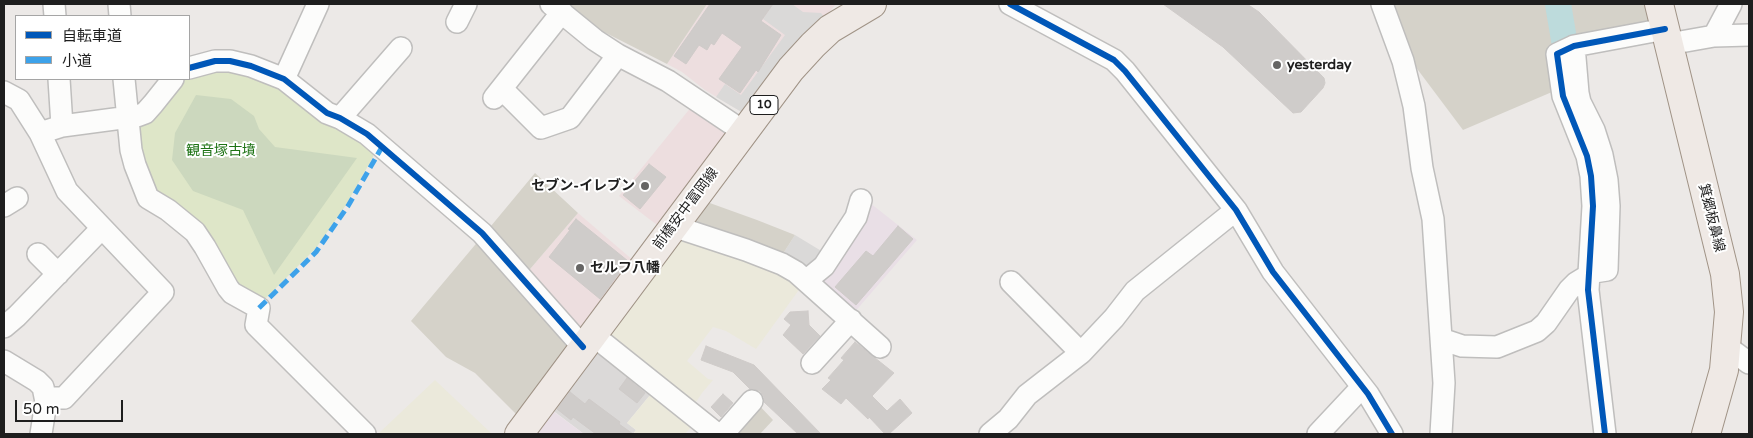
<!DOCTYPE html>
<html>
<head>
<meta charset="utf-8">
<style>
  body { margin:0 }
  #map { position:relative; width:1753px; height:438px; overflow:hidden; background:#ece9e7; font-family:"Varela Round","Noto Sans JP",sans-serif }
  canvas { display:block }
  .frame { position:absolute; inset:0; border:5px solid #1e1e1e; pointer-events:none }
  .legend { position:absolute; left:15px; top:15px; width:175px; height:65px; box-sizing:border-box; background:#fff; border:1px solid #a5a5a5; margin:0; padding:6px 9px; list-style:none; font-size:15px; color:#1e1e1e }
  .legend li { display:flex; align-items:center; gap:10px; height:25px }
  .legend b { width:25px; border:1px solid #a5a5a5 }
  .scale { position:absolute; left:15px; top:400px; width:108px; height:22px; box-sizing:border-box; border:2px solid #1e1e1e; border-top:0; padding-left:6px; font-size:15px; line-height:18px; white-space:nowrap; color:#1e1e1e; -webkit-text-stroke:4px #fff; paint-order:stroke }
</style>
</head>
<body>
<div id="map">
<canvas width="1753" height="438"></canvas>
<div class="frame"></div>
<ul class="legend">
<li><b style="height:6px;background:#0057b8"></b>自転車道</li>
<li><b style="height:6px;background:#3da2ea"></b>小道</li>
</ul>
<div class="scale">50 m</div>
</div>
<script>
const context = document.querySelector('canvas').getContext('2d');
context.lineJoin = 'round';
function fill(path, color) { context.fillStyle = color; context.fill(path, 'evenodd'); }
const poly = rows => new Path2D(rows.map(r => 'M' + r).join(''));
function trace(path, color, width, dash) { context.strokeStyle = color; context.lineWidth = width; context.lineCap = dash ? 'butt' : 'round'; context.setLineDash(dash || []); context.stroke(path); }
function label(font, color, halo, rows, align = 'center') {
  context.font = font + ' "Varela Round","Noto Sans JP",sans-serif'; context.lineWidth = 4; context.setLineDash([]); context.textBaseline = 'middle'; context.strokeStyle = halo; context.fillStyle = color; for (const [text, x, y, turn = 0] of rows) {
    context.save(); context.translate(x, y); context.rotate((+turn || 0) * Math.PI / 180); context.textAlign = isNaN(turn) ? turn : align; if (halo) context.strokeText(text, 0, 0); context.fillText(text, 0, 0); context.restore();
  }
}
const residential = poly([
  [597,347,655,389,627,423,636,430,633,434,584,434,551,409]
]);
const commercial = poly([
  [707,4,719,4,725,8,728,4,836,4,745,114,705,90,682,72,667,64],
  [692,106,727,131,727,141,661,228,619,196],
  [578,213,634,261,579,335,525,275]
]);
const industrial = poly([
  [870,203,917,240,853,314,815,279],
  [550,409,584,434,532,434]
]);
const religious = poly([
  [773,4,792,4,803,12,821,13,824,17,745,114,716,97,725,84,741,95,785,35,763,19],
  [795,235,828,255,811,275,779,260]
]);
const construction = poly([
  [569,4,707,4,667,64,600,30],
  [1387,4,1552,4,1559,47,1559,89,1463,130,1406,54],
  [1563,4,1648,4,1653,25,1569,44],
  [535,173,578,213,525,275,486,232],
  [707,202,757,220,795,235,779,260,689,227],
  [480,239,571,347,519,417,475,373,446,357,411,321],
  [754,400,773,420,760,434,725,434]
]);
const farmland = poly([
  [681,236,804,283,756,349,726,331,713,327,687,361,708,379,713,380,702,393,692,408,602,338],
  [435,380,492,434,378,434],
  [655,389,695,423,685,434,633,434,636,430,627,423]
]);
const grass = poly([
  [212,66,281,84,374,151,373,157,346,205,316,248,260,304,233,288,151,194,136,122,181,79,189,79,189,73]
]);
const forest = poly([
  [196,95,231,99,254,116,259,129,275,147,357,158,274,275,243,210,193,191,172,160,175,133]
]);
const river = poly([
  [1558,4,1570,75]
]);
const building = poly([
  [710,4,773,4,761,21,781,35,758,72,756,70,740,93,719,79,742,47,722,33,714,45,711,43,707,50,699,45,686,64,674,56,710,4],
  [1163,4,1247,4,1259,12,1324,78,1325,83,1323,88,1301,112,1293,113,1223,47,1163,4],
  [649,164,666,177,640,209,623,195,649,164],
  [576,219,628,261,600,299,549,257,570,230,568,229,576,219],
  [898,226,913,239,856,305,835,287,866,251,873,256,898,226],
  [808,311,809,325,820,336,803,354,783,335,791,325,784,319,790,312,808,311],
  [855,342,894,373,872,396,887,411,900,399,912,413,889,434,885,434,869,417,868,419,846,398,841,404,822,389,831,380,828,378,844,360,841,358,855,342],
  [706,346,754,365,821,434,798,434,764,402,764,397,760,391,750,389,733,372,701,360,706,346],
  [627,378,645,393,637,403,619,389,627,378],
  [570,392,585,404,589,399,620,422,619,424,633,434,596,434,573,417,571,420,557,409,570,392],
  [723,394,733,403,721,417,711,407,723,394]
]);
const minor = poly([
  [54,4,55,16],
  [119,4,120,16],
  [551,4,595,40,618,55,668,81,744,132],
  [1010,4,1114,60,1125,71,1236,210,1273,272,1368,394,1392,434],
  [1382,4,1403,61,1414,106,1422,168,1433,219,1444,383,1441,434],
  [457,22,466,4],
  [1714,36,1731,4],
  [1669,44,1714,36,1749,35],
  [189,68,215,61,230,61,251,66,284,79,327,113,340,118,367,134,482,233,583,347],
  [59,79,62,126],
  [124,79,131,150,135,165,148,198,168,210,195,232,205,247,228,288,232,293,259,308,256,325,365,434],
  [284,79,318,4],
  [502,89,541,128,570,118,618,55],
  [4,92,19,100,40,133,67,191,163,292,64,398,46,398],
  [494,98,562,12],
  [340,118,401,48],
  [40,133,62,126,137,116,145,113,153,104,173,79],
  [4,206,17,198],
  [673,226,746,250,782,264,796,272,880,347],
  [38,254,58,274],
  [807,280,824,266,856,217,861,200],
  [4,327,17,316,102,228],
  [593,335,717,434],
  [1441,339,1462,346,1497,347,1537,331,1546,323,1569,290,1576,283,1594,272,1607,270,1609,206,1607,180,1602,155,1594,130,1580,102,1578,93,1574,46],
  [1726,346,1749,363],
  [1081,353,1114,318,1135,291,1236,210],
  [4,361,37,381,43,387,46,402,41,434],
  [812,363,851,320],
  [723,434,752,401],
  [990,434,1008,419,1027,395,1081,353,1011,282],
  [1318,434,1362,387],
  [1605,434,1588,290,1593,206,1591,176,1587,156,1563,96,1557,54,1574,46,1665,29]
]);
const major = poly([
  [1659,4,1725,274,1729,312,1724,370,1706,434],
  [519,434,791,69,813,45,830,29,872,4]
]);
const quiet = poly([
  [259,308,316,252,348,206,382,147]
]);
const cycleway = poly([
  [1010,4,1114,60,1125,71,1236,210,1273,272,1368,394,1392,434],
  [189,68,215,61,230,61,251,66,284,79,327,113,340,118,367,134,482,233,583,347],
  [1605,434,1588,290,1593,206,1591,176,1587,156,1563,96,1557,54,1574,46,1665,29]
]);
const markers = [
  [1277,65,5,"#666564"],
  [645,186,5,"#666564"],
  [580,268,5,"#666564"]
];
const shields = [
  [764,105,28]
];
const shieldNames = [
  ["10",764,105]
];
const poiNames = [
  ["yesterday",1287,65],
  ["セブン-イレブン",635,186,"right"],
  ["セルフ八幡",590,268]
];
const parkNames = [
  ["観音塚古墳",221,151]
];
const streetNames = [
  ["前橋安中富岡線",686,209,-53],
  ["箕郷板鼻線",1711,218,76]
];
fill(residential, '#dbd9d8');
fill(commercial, '#eddedf');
fill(industrial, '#e9dfe6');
fill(religious, '#dad9d8');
fill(construction, '#d5d2c9');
fill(farmland, '#ebe9db');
fill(grass, '#dee6c8');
fill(forest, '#ccd8be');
trace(river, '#bddbdc', 26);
fill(building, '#cfccca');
trace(building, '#cfcbc9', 1);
trace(minor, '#bfbebd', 24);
trace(major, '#a09386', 30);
trace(minor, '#fcfcfb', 21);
trace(major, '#efe9e5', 28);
trace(quiet, '#3da2ea', 5, [10, 5]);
trace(cycleway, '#0057b8', 6);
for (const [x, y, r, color] of markers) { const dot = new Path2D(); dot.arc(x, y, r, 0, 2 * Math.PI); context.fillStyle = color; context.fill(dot); trace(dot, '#fff', 2); }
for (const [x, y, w] of shields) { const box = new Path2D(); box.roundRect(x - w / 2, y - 9.5, w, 19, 4); context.fillStyle = '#fff'; context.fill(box); trace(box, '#1e1e1e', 1); }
label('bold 12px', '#1e1e1e', null, shieldNames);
label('bold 14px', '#1e1e1e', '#fff', poiNames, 'left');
label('14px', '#1e7315', '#fff', parkNames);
label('14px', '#1e1e1e', '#fff', streetNames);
</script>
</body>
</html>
